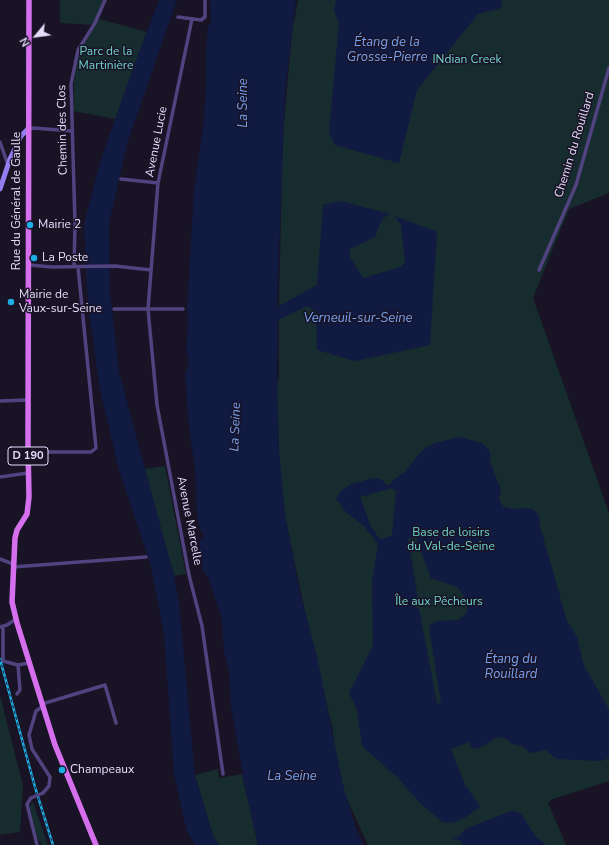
<!DOCTYPE html>
<html>
<head>
<meta charset="utf-8">
<style>
  body { margin:0 }
  #map { position:relative; width:609px; height:845px; overflow:hidden; background:#191326; font-family:"Nunito Sans",sans-serif }
  canvas { display:block }
  .north { position:absolute; left:16px; top:16px; width:40px; height:40px; -webkit-text-stroke:3px #191326; paint-order:stroke; rotate:241deg; font-size:11px; font-weight:700; line-height:16px; text-align:center; color:#e5dcfb }
  .north::after { content:''; display:block; margin:auto; width:14px; height:18px; background:#e5dcfb; clip-path:polygon(50% 0,100% 100%,50% 72%,0 100%) }
</style>
</head>
<body>
<div id="map">
<canvas width="609" height="845"></canvas>
<div class="north">N</div>
</div>
<script>
const context = document.querySelector('canvas').getContext('2d');
context.lineJoin = 'round';
function fill(path, color) { context.fillStyle = color; context.fill(path, 'evenodd'); }
const poly = rows => new Path2D(rows.map(r => 'M' + r).join(''));
function trace(path, color, width, dash) { context.strokeStyle = color; context.lineWidth = width; context.lineCap = dash ? 'butt' : 'round'; context.setLineDash(dash || []); context.stroke(path); }
function label(font, color, halo, rows, align = 'center') {
  context.font = font + ' "Nunito Sans",sans-serif'; context.lineWidth = 3; context.setLineDash([]); context.textBaseline = 'middle'; context.strokeStyle = halo; context.fillStyle = color; for (const [text, x, y, turn = 0] of rows) {
    context.save(); context.translate(x, y); context.rotate((+turn || 0) * Math.PI / 180); context.textAlign = isNaN(turn) ? turn : align; if (halo) context.strokeText(text, 0, 0); context.fillText(text, 0, 0); context.restore();
  }
}
const green = poly([
  [60,0,103,0,96,18,147,32,115,119,73,111,74,81,79,49,94,25,60,23],
  [298,0,609,0,609,193,569,209,533,298,609,513,609,781,553,799,548,803,566,845,368,845,340,784,332,725,316,664,280,492,277,384,279,376,279,300,283,134,292,32],
  [165,466,186,574,174,576,144,469],
  [0,695,23,786,20,832,0,835],
  [218,769,219,778,242,774,258,845,219,845,213,836,195,775],
  [33,802,48,845,42,845,36,835,30,807]
]);
const water = poly([
  [159,0,177,0,128,141,109,223,110,293,119,372,174,576,179,602,195,775,213,836,219,845,195,845,187,832,174,774,164,634,151,567,119,470,100,390,88,305,84,224,100,162,139,52],
  [210,0,296,0,285,91,277,307,317,285,323,205,341,201,390,214,382,219,375,237,350,249,350,257,363,278,401,267,405,262,401,225,395,216,437,232,430,345,355,361,317,350,316,311,307,306,278,320,277,384,279,449,285,515,300,593,317,656,343,785,356,828,364,845,258,845,242,774,244,772,242,770,231,707,229,670,224,653,222,620,207,575,203,571,199,542,204,536,200,529,197,517,195,469,189,428,185,375,188,365,188,355,186,353,188,320,187,310,194,190,203,128,206,88,206,49,208,27,211,23],
  [336,0,502,0,501,8,478,14,417,90,399,163,335,145,329,132,339,23,334,11],
  [459,437,482,443,490,451,490,461,501,490,499,500,504,507,514,509,531,508,539,515,540,526,567,621,577,637,584,666,609,709,609,758,601,761,557,759,545,750,530,753,522,746,512,744,505,738,497,737,478,749,471,747,470,742,451,749,465,785,480,806,466,817,452,823,442,822,419,802,398,778,362,746,357,710,349,693,373,645,372,582,378,544,365,527,346,512,336,499,340,492,351,484,374,478,382,480,387,485,391,484,394,479,404,473,421,452,432,444],
  [392,488,396,491,392,536,380,539,371,527,360,497],
  [408,538,416,538,431,578,457,587,467,600,467,612,459,620,437,621,429,626,441,704,437,703,419,609,411,605,418,599],
  [511,811,518,812,522,815,536,837,546,845,462,845,460,840,452,839,459,836,467,828]
]);
const street = poly([
  [178,17,201,20,205,17,205,0],
  [192,19,158,183,148,309,157,405,189,575,202,626,223,774],
  [28,129,33,128,72,131],
  [0,142,8,165],
  [121,179,158,183],
  [29,265,52,267,115,266,151,270],
  [74,267,75,224,71,84,78,50,95,23,105,0],
  [539,270,576,185,609,68],
  [114,309,183,309],
  [0,401,28,400],
  [28,452,91,452,96,448,78,267],
  [14,461,28,461],
  [0,477,28,473],
  [0,559,13,564],
  [13,567,146,557],
  [3,626,3,661,18,665,29,663],
  [0,627,7,625,16,619],
  [17,694,20,690,18,665],
  [42,704,105,685,116,723],
  [43,793,49,786,50,777,32,749,29,735,36,711,43,706],
  [31,798,27,804,37,845]
]);
const secondary = poly([
  [0,189,10,159,21,136,28,129]
]);
const primary = poly([
  [29,0,28,446,29,497,27,514,17,530,15,538,12,602,17,623,55,745,96,845]
]);
const rail = poly([
  [0,659,35,787,53,845]
]);
const streetBridge = poly([
  [31,798,43,793]
]);
const markers = [
  [30,225,4,"#1eade4"],
  [34,258,4,"#1eade4"],
  [11,302,4,"#1eade4"],
  [62,770,4,"#1eade4"]
];
const shields = [
  [28,456,40]
];
const shieldNames = [
  ["D 190",28,456]
];
const parkNames = [
  ["Parc de la",106,52],
  ["Martinière",106,66],
  ["INdian Creek",467,60],
  ["Base de loisirs",451,533],
  ["du Val-de-Seine",451,547],
  ["Île aux Pêcheurs",439,602]
];
const streetNames = [
  ["Chemin des Clos",63,130,-91],
  ["Avenue Lucie",157,142,-79],
  ["Chemin du Rouillard",575,145,-73],
  ["Rue du Général de Gaulle",17,201,-90],
  ["Avenue Marcelle",189,521,79]
];
const poiNames = [
  ["Mairie 2",38,225],
  ["La Poste",42,258],
  ["Mairie de",19,295],
  ["Vaux-sur-Seine",19,309],
  ["Champeaux",70,770]
];
const waterNames = [
  ["Étang de la",387,43],
  ["Grosse-Pierre",387,58],
  ["La Seine",244,103,-90],
  ["Verneuil-sur-Seine",358,319],
  ["La Seine",236,427,-88],
  ["Étang du",511,660],
  ["Rouillard",511,675],
  ["La Seine",292,777]
];
fill(green, '#162c2f');
fill(water, '#111a41');
trace(street, '#50437f', 3.5);
trace(secondary, '#957ef0', 5);
trace(primary, '#d56fee', 5.5);
trace(rail, '#1eade4', 2.5);
trace(rail, '#191326', 1, [3]);
trace(streetBridge, '#50437f', 3.5);
for (const [x, y, r, color] of markers) { const dot = new Path2D(); dot.arc(x, y, r, 0, 2 * Math.PI); context.fillStyle = color; context.fill(dot); trace(dot, '#191326', 1.5); }
for (const [x, y, w] of shields) { const box = new Path2D(); box.roundRect(x - w / 2, y - 9, w, 18, 3); context.fillStyle = '#191326'; context.fill(box); trace(box, '#e5dcfb', 1); }
label('bold 11px', '#e5dcfb', null, shieldNames);
label('12px', '#6fd3cc', '#191326', parkNames);
label('12px', '#e5dcfb', '#191326', streetNames);
label('12px', '#e5dcfb', '#191326', poiNames, 'left');
label('italic 13px', '#76a1ef', '#191326', waterNames);
</script>
</body>
</html>
